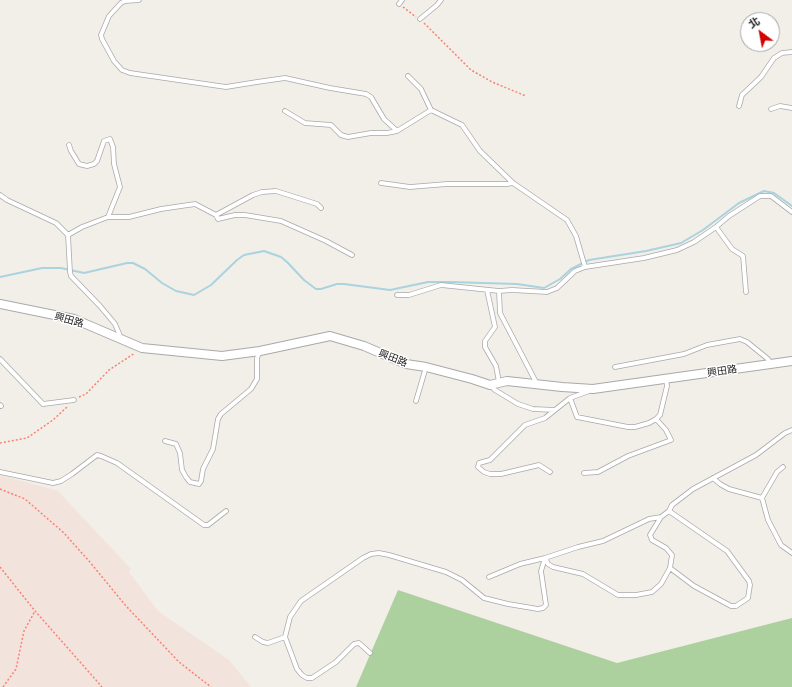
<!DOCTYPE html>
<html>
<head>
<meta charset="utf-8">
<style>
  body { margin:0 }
  #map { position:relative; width:792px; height:687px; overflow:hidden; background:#f2efe9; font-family:Commissioner,"Noto Sans TC",sans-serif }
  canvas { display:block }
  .north { position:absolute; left:740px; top:12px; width:40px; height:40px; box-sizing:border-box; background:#fff; border:1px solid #a7a7a7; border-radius:50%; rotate:328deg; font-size:11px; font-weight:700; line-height:16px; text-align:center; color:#222 }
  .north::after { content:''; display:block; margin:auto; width:14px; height:18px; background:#d40000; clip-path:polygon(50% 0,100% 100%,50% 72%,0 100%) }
</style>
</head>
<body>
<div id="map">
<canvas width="792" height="687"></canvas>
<div class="north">北</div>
</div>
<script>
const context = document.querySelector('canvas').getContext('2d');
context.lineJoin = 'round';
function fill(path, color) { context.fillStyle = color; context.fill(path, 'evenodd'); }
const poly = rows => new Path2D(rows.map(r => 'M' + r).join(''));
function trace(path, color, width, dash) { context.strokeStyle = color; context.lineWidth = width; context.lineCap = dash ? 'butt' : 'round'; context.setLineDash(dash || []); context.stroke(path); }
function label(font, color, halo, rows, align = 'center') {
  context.font = font + ' Commissioner,"Noto Sans TC",sans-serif'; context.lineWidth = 3; context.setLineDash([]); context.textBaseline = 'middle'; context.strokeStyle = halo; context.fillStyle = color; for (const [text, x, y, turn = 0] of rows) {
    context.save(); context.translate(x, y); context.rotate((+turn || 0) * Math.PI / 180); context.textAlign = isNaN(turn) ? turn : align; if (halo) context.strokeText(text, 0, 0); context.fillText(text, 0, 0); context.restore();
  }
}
const military = poly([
  [0,475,58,491,131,569,129,572,158,611,229,660,251,687,0,687]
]);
const forest = poly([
  [398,590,617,663,792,618,792,687,356,687]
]);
const stream = poly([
  [0,277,42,268,61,268,84,273,127,263,133,263,145,269,162,283,176,291,194,295,211,285,237,260,244,255,264,251,281,257,287,262,304,280,316,289,321,289,337,284,344,284,390,290,428,282,450,282,517,284,544,288,560,279,571,269,589,260,646,251,681,243,703,230,739,203,764,191,774,193,792,206]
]);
const path = poly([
  [403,7,416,17],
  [424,23,471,70,492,82,526,96],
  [79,397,86,394,109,370,135,353],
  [0,443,27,438,53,420,67,407],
  [0,489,25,499,64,533,89,561,126,606,179,662,211,687],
  [0,567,35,611,102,687],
  [3,687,16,669,24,631,35,611]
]);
const lane = poly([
  [139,0,125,1,121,3,109,16,101,35,102,39,114,61,122,70,130,73,226,87,257,82,285,78,330,88,366,94,371,97,384,119,397,131,387,133,371,133,348,137,341,135,331,125,305,123,285,111],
  [399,4,402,0],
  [420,19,437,5,441,0],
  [739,106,742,95,761,77,774,58,782,53,792,52],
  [771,109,780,106,792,108],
  [397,131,431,110,421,89,408,76],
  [381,183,410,187,447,184,507,184,513,183,480,151,462,125,431,110],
  [513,183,567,220,576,236,585,267],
  [0,195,7,200,56,223,68,235,82,227,108,217,120,187,114,164,113,147,110,139,104,141,97,161,94,164,87,166,79,164,71,151,69,145],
  [216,215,218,219,235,215,245,215,281,221,326,241,352,255],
  [108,217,129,217,161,209,195,204,216,215,253,195,262,192,276,191,317,204,321,208],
  [716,227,732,249,743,256,746,292],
  [68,235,70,272,71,276,100,306,115,324,121,338],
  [487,290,495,327,485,341,485,347,496,366,499,382],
  [397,295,409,295,441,285,499,291],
  [0,359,43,404,74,400],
  [615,367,684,354,707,345,740,339,747,342,768,359,771,364],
  [537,384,500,313,499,291,512,290,547,292,557,288,575,271,585,267,644,258,677,250,694,242,716,227,729,216,760,196,771,196,792,212],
  [490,385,495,390,518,404,533,409,555,410,545,418,525,425,490,460,479,463,478,467,484,472,490,474,501,474,539,465,550,472],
  [570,398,577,417,628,427,635,427,649,423,656,419,660,415,667,386,666,379],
  [416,401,426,367],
  [0,405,1,406],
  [555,410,570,398,589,391],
  [165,441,176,444,180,453,182,470,186,477,190,482,199,484,201,481,203,469,213,449,218,419,221,414,251,389,257,379,257,358,260,351],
  [0,472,53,483,61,481,72,474,97,455,101,456,117,463,204,525,208,525,226,511],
  [584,473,598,472,628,456,671,440,666,430,656,419],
  [713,478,720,484,729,489,762,498,777,472,783,467],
  [762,498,768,520,781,545,792,553],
  [669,511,727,551,749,581,750,585,748,598,736,606,731,606,694,586,670,568],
  [489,577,520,564,545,558,548,564,553,567,583,574,618,595,636,595,652,592,661,584,670,568,672,555,666,548,652,540,650,535,661,517],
  [255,637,263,642,268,643,285,637,290,617,301,601,363,558,371,554,379,553,389,555,446,572,462,580,484,598,508,604,538,609,543,608,546,605,541,571,545,558,578,547,603,541,649,519,661,517,669,511,672,505,693,489,756,455,785,433,792,430],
  [285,637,297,669,302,675,307,678,312,678,336,662,354,644,359,643,370,653]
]);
const street = poly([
  [0,304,74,319,142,348,222,356,260,351,330,336,364,346,406,364,426,367,472,379,490,385,507,381,562,387,593,389,792,361]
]);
const streetNames = [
  ["興田路",69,320,16],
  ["興田路",393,358,21],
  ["興田路",722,371,-8]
];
fill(military, '#f3e3dd');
fill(forest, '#add19e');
trace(stream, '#aad3df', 2);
trace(lane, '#a9a9a9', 5.5);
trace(street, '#a9a9a9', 10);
trace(path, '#fa8072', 1.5, [2, 2]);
trace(lane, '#fff', 4);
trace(street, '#fff', 8);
label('10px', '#222', '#fff', streetNames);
</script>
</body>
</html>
